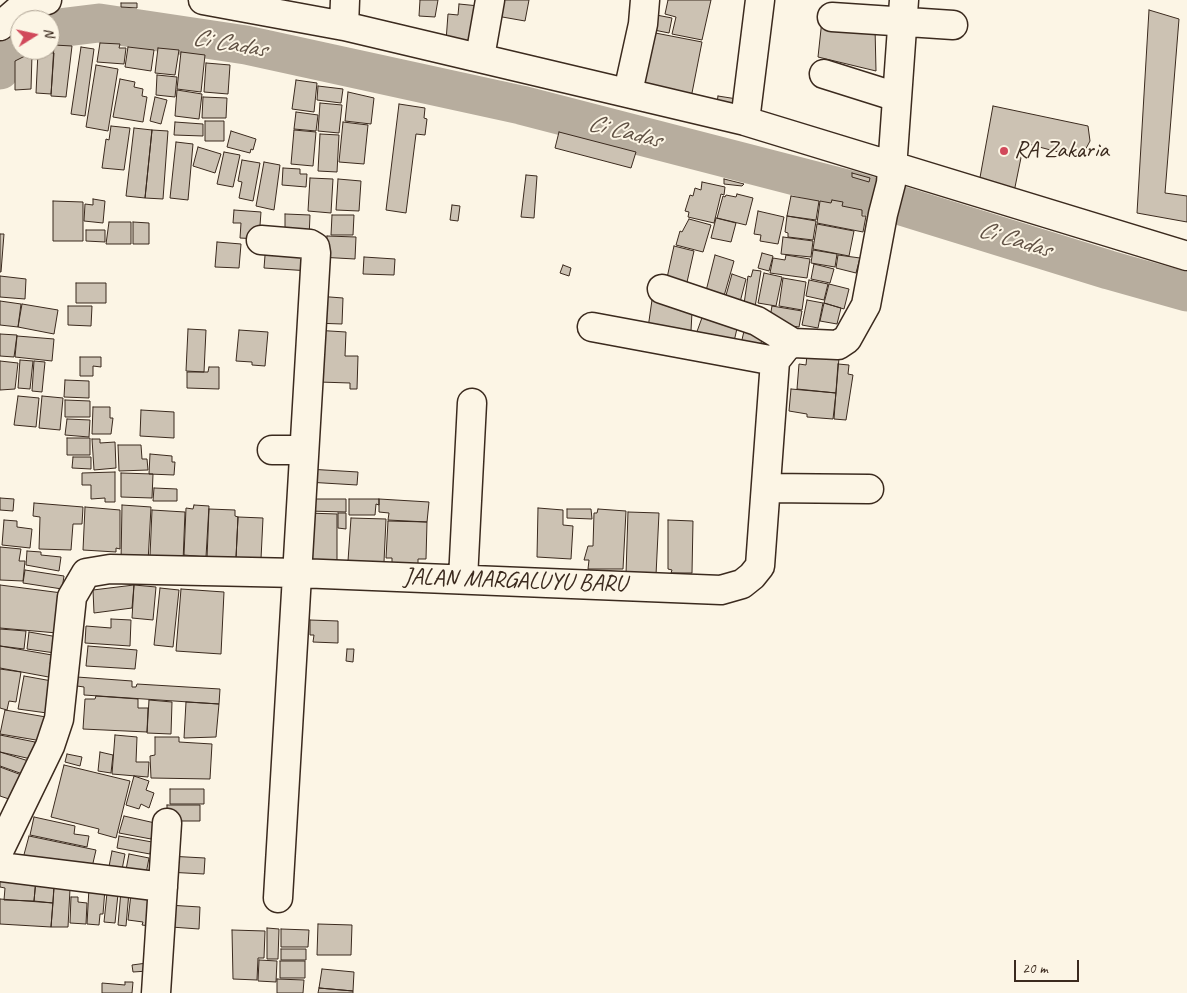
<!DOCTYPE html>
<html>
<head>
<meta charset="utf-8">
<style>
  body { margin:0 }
  #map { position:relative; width:1187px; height:993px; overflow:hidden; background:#fcf5e5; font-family:Caveat,sans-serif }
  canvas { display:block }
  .north { position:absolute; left:10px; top:10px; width:50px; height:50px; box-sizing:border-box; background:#fcf5e5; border:1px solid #afa495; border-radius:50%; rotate:80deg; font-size:14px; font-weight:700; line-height:20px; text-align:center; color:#3b2a1e }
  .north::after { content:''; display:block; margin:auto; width:18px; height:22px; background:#d1495b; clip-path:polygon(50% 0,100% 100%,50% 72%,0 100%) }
  .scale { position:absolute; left:1014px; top:960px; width:65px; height:22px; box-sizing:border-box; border:2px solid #3b2a1e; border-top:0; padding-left:6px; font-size:15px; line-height:18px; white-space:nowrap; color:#3b2a1e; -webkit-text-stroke:4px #fcf5e5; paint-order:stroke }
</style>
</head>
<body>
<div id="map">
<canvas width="1187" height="993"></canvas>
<div class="north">N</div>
<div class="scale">20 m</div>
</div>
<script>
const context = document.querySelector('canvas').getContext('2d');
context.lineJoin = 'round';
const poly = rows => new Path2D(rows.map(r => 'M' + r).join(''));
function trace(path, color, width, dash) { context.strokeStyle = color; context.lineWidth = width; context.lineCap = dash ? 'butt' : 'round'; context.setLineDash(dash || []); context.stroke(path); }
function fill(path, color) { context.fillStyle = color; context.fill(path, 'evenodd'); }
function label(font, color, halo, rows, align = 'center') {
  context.font = font + ' Caveat,sans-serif'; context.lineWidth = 4; context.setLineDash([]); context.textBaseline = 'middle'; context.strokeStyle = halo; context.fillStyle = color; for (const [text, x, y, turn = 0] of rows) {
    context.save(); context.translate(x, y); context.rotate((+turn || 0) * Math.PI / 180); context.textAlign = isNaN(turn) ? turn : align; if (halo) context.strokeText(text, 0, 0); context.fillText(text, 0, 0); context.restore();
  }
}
const river = poly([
  [50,29,99,23,246,45,521,105,850,190,1109,270,1187,292],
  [0,70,20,40]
]);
const building = poly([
  [420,0,438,0,435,17,419,16,420,0],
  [494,0,529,0,525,21,491,15,494,0],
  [668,0,711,0,702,40,672,34,676,17,665,14,668,0],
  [121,3,137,3,137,8,121,7,121,3],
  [459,4,479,6,474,43,446,41,448,14,458,15,459,4],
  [1149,10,1179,19,1165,193,1187,196,1187,222,1137,213,1149,10],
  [646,13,672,18,669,33,644,28,646,13],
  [822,20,875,27,876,71,818,57,822,20],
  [645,31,702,42,691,98,634,87,645,31],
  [100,43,120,44,119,48,126,48,124,64,97,62,100,43],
  [54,45,72,46,66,97,51,96,54,45],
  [81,47,94,49,85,116,71,114,81,47],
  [128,47,154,50,151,71,125,67,128,47],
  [158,48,179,50,175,75,155,73,158,48],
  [38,52,54,53,51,94,36,93,38,52],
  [181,52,205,55,201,92,177,89,181,52],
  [32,55,31,89,15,90,15,61,25,56,32,55],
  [206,63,230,65,228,94,204,92,206,63],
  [96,65,118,69,108,131,86,127,96,65],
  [157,75,177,77,175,97,156,95,157,75],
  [120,79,135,82,134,87,143,89,142,96,147,97,143,122,113,117,120,79],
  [296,80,317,83,314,112,292,109,296,80],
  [318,86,343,89,341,103,317,100,318,86],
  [177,90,202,94,199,119,175,116,177,90],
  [348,92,374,98,371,124,345,121,348,92],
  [718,96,737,99,735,106,717,103,718,96],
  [155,97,167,100,161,124,150,121,155,97],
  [203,97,227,98,226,118,202,118,203,97],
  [320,103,342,105,339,133,318,131,320,103],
  [399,104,425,108,424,118,427,119,425,135,416,134,406,213,386,210,399,104],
  [993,106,1088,126,1090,141,1081,158,1024,143,1014,192,979,183,993,106],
  [296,112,318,115,316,131,294,129,296,112],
  [205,121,224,121,224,141,205,141,205,121],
  [175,122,203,124,203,136,174,135,175,122],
  [343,122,368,125,364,164,339,162,343,122],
  [111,126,130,128,124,170,102,168,106,139,109,140,111,126],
  [134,128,152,130,145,198,126,196,134,128],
  [152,130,168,131,163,199,145,198,152,130],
  [294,130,316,132,313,166,291,164,294,130],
  [231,131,256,139,253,150,251,149,250,153,227,147,231,131],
  [559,132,636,152,631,168,555,148,559,132],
  [320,134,339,135,337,172,318,171,320,134],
  [176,142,193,144,188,200,170,198,176,142],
  [198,147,221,154,215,173,193,166,198,147],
  [224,152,240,155,233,187,217,184,224,152],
  [242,160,260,163,253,201,239,198,242,182,238,181,242,160],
  [264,162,280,165,274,210,256,206,264,162],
  [283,168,300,169,300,174,307,174,306,187,282,185,283,168],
  [852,173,870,178,869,182,852,177,852,173],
  [526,175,537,176,534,218,521,217,526,175],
  [310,178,333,179,331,213,308,211,310,178],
  [338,179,361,181,359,211,336,210,338,179],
  [724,179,744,184,742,186,724,184,724,179],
  [702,182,725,187,724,195,721,194,714,223,688,217,689,212,685,211,690,195,693,196,695,188,701,190,702,182],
  [737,194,753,198,746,225,717,218,723,196,725,197,726,195,736,197,737,194],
  [791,196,819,201,816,220,787,216,791,196],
  [93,199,105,201,103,223,84,221,85,204,93,205,93,199],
  [832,200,843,202,842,206,862,210,862,216,866,216,863,232,817,223,820,201,831,203,832,200],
  [53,201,83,202,83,241,53,241,53,201],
  [452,205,460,206,458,221,450,220,452,205],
  [234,210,261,212,259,239,240,238,241,223,233,223,234,210],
  [758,211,784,217,778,244,760,241,761,235,754,234,758,211],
  [285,214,310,215,309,238,285,237,285,214],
  [332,215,354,215,353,235,331,235,332,215],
  [787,216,816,221,813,240,788,237,788,233,785,232,787,216],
  [716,218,736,223,731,242,711,238,716,218],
  [689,219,711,225,703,252,676,245,680,231,682,232,689,219],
  [109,222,131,222,131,244,106,244,109,222],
  [133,222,149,223,149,244,133,244,133,222],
  [817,224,854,231,849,256,813,249,817,224],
  [86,230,105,230,105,242,86,241,86,230],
  [0,234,4,234,1,272,0,272,0,234],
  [327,236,356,237,355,259,319,257,326,249,327,236],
  [783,237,813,241,811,257,781,254,783,237],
  [217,242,241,244,239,268,215,267,217,242],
  [266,243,311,245,310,271,264,268,266,243],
  [674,246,694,251,685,291,665,287,674,246],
  [813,250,837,254,835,267,811,263,813,250],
  [762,253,773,256,769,271,758,268,762,253],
  [715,255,734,261,724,296,706,291,715,255],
  [786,255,810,259,807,278,770,273,773,258,785,260,786,255],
  [838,255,860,258,856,273,836,268,838,255],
  [364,257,395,259,394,275,363,274,364,257],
  [814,264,834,269,830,283,811,279,814,264],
  [563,265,571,268,569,276,560,273,563,265],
  [753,270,761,271,754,313,743,311,748,276,751,277,753,270],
  [764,273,782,277,776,306,758,303,764,273],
  [732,274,746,279,738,310,723,306,732,274],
  [0,276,26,279,25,299,0,297,0,276],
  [783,278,806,282,802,310,779,306,783,278],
  [809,280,828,284,824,300,806,296,809,280],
  [76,283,106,283,106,303,76,303,76,283],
  [829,284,849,289,844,309,824,303,829,284],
  [317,296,343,298,342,324,313,323,317,296],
  [652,300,692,312,691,331,687,330,685,340,647,335,652,300],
  [807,300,823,303,818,328,802,325,807,300],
  [0,301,21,304,18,327,0,325,0,301],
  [824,303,841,308,837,324,820,321,824,303],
  [22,304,58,310,54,334,18,327,22,304],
  [68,306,92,306,91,326,68,325,68,306],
  [772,306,802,311,799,327,769,323,772,306],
  [703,315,738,324,733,346,695,337,703,315],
  [745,327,764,330,760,348,740,348,745,327],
  [188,329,206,330,204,372,186,371,188,329],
  [239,330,268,332,265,366,252,365,252,362,236,361,239,330],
  [314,330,346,332,345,356,358,356,357,389,350,389,350,383,319,382,314,330],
  [0,334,17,335,14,357,0,356,0,334],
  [17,336,54,339,52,361,15,357,17,336],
  [807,355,839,358,836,393,797,389,799,364,806,365,807,355],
  [80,357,101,357,101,367,93,366,93,376,80,376,80,357],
  [20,360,33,361,30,389,18,388,20,360],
  [0,361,18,363,15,389,0,390,0,361],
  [34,361,45,362,42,392,32,391,34,361],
  [838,364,849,365,848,374,853,375,846,420,834,419,838,364],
  [209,367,219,367,219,389,187,388,187,372,208,372,209,367],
  [65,380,89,381,89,398,64,397,65,380],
  [791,389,836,393,833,419,807,417,807,414,789,411,791,389],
  [18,396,39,398,36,427,14,425,18,396],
  [42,396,63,398,60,430,39,428,42,396],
  [65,400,90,401,90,417,65,417,65,400],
  [93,407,110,407,110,418,113,418,111,434,92,434,93,407],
  [141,410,174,412,174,438,140,436,141,410],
  [67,419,90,420,89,437,65,435,67,419],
  [67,438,90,438,90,455,67,455,67,438],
  [92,439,100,439,100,443,115,442,116,468,94,470,92,439],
  [118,445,141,445,142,459,147,459,148,470,119,471,118,445],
  [150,454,172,456,172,462,175,462,174,475,149,474,150,454],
  [73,457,91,457,91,469,72,468,73,457],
  [308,469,358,472,357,485,307,482,308,469],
  [115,472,115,502,105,502,105,498,91,499,91,485,82,485,82,473,115,472],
  [121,473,153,474,152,498,121,497,121,473],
  [154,488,177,489,177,501,153,501,154,488],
  [0,498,14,499,13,511,0,510,0,498],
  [308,499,346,499,346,512,308,511,308,499],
  [349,499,379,499,379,505,376,504,375,515,349,515,349,499],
  [379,499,429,502,427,522,388,520,389,513,379,512,379,499],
  [34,503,83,507,82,524,73,524,71,550,39,549,40,517,33,516,34,503],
  [122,505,151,507,148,562,121,561,122,505],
  [194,505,209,506,206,557,184,555,186,508,193,509,194,505],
  [85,507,120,510,120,549,116,548,116,552,83,550,85,507],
  [538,508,563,510,563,525,573,526,571,559,537,557,538,508],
  [209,509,235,510,235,516,238,517,236,558,223,557,223,560,207,558,209,509],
  [567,509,591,509,592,519,567,518,567,509],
  [598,509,626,511,623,569,588,569,589,560,584,560,588,546,593,546,594,513,597,513,598,509],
  [152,510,185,512,183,562,150,556,152,510],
  [628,512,659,513,656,575,626,574,628,512],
  [307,513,337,514,337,560,318,561,306,567,307,513],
  [338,513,346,513,346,529,338,528,338,513],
  [238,517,263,518,261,559,236,558,238,517],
  [351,518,386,519,384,562,348,561,351,518],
  [4,520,17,521,17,527,32,529,30,548,2,545,4,520],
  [668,520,693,521,692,573,671,573,672,570,668,569,668,520],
  [388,521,427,522,426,559,418,559,418,564,392,563,392,558,386,558,388,521],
  [0,547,21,549,19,561,25,561,23,581,0,580,0,547],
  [27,551,41,552,41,555,61,557,59,571,26,565,27,551],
  [25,570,64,576,62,589,23,583,25,570],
  [0,585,62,593,57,633,0,628,0,585],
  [134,585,156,587,153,620,132,618,134,585],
  [134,585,132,608,94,613,93,590,134,585],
  [160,588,179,590,173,647,154,645,160,588],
  [181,589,224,592,221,654,176,651,181,589],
  [111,619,131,620,130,646,85,643,86,626,111,628,111,619],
  [310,620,338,621,338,643,313,642,314,635,310,635,310,620],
  [0,629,26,631,24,649,0,646,0,629],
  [29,632,58,637,55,653,27,649,29,632],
  [0,646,52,655,50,664,55,665,54,678,0,668,0,646],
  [88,646,137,650,135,669,86,666,88,646],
  [347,649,354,649,353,662,346,661,347,649],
  [0,669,21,672,16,702,9,701,7,710,0,708,0,669],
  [24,676,52,681,47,713,18,709,24,676],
  [77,677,132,681,132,687,136,687,137,684,220,689,219,704,84,695,84,687,77,686,77,677],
  [96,696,138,699,138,708,148,708,147,732,83,729,85,699,95,699,96,696],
  [149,700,172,702,171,734,147,733,149,700],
  [186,702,219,704,216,737,184,738,186,702],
  [5,710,46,717,42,741,0,734,5,710],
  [0,735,35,742,31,759,0,752,0,735],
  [115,735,137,737,136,762,149,762,148,777,112,774,115,735],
  [155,737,179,737,179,742,212,744,210,779,151,778,150,756,155,755,155,737],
  [0,752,35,763,31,777,0,766,0,752],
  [100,752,113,755,111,773,98,771,100,752],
  [67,754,82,757,80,766,65,762,67,754],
  [64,765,130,781,116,838,98,833,99,829,51,817,64,765],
  [0,767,27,777,18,802,0,796,0,767],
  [134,776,149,781,146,790,154,793,149,808,141,804,139,809,126,805,134,776],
  [170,789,204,789,204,804,170,804,170,789],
  [167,805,200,805,200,821,181,821,181,826,167,830,167,805],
  [124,816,155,823,151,839,119,833,124,816],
  [34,817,75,826,74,834,89,836,87,847,30,835,34,817],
  [29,836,96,850,90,876,22,862,29,836],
  [119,836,152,842,150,854,117,848,119,836],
  [112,851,125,854,120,880,107,877,112,851],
  [129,854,149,858,145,879,125,875,129,854],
  [168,856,205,858,204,874,167,872,168,856],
  [0,877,36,879,34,901,4,900,5,888,0,887,0,877],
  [36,879,54,887,53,903,34,901,36,879],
  [54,887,70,889,68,927,51,927,54,887],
  [89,888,105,889,103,914,100,914,99,925,87,924,89,888],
  [121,891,129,892,126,926,118,925,121,891],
  [107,893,118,894,115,923,104,922,107,893],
  [131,894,153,897,150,926,142,925,143,922,128,920,131,894],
  [71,897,78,897,78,902,87,903,86,924,70,923,71,897],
  [0,899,53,903,51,927,0,924,0,899],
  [168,905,200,907,199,929,171,927,168,905],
  [318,924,352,925,351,955,317,955,318,924],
  [267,928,279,929,278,959,267,959,267,928],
  [281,929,309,930,308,947,281,947,281,929],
  [232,930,265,931,264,958,258,958,257,980,233,979,232,930],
  [281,949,306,949,306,960,281,960,281,949],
  [259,960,277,961,276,982,258,981,259,960],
  [280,961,305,961,305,978,280,978,280,961],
  [147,963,148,971,133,972,132,965,147,963],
  [322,969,354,972,353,991,319,988,322,969],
  [277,979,304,980,303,993,277,993,277,979],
  [125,982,133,982,132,993,102,993,102,983,125,985,125,982],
  [319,988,353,991,353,993,318,993,319,988]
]);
const minor = poly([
  [203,0,344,26,745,121,1187,256],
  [832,17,953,25],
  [0,26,20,9,47,0],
  [344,26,345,0],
  [480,57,490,0],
  [824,74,897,97],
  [628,92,643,24,645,0],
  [745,121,760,0],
  [261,240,310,244,315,247,316,253,278,898],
  [662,289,757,321,793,343],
  [592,327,775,361],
  [272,450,304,450],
  [766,488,869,489],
  [463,579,472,403],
  [0,849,50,746,59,719,72,597,86,573,110,569,298,573,721,590,742,584,752,576,760,566,775,361,786,347,793,343,838,345,847,339,866,305,883,214,891,183,904,0],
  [0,867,163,887],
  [156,993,167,823]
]);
const markers = [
  [1004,151,5,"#d1495b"]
];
const poiNames = [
  ["RA Zakaria",1014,151]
];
const streetNames = [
  ["JALAN MARGALUYU BARU",515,581,2]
];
const waterNames = [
  ["Ci Cadas",229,44,10],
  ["Ci Cadas",624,132,14],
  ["Ci Cadas",1014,240,17]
];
trace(river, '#b7ad9e', 39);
fill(building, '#ccc2b3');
trace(building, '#3b2a1e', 1);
trace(minor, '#3b2a1e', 31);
trace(minor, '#fcf5e5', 28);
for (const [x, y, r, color] of markers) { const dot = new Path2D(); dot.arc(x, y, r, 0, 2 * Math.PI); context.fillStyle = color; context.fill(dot); trace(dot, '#fcf5e5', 2); }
label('24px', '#3b2a1e', '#fcf5e5', poiNames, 'left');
label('24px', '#3b2a1e', '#fcf5e5', streetNames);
label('italic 25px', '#605144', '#fcf5e5', waterNames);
</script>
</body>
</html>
